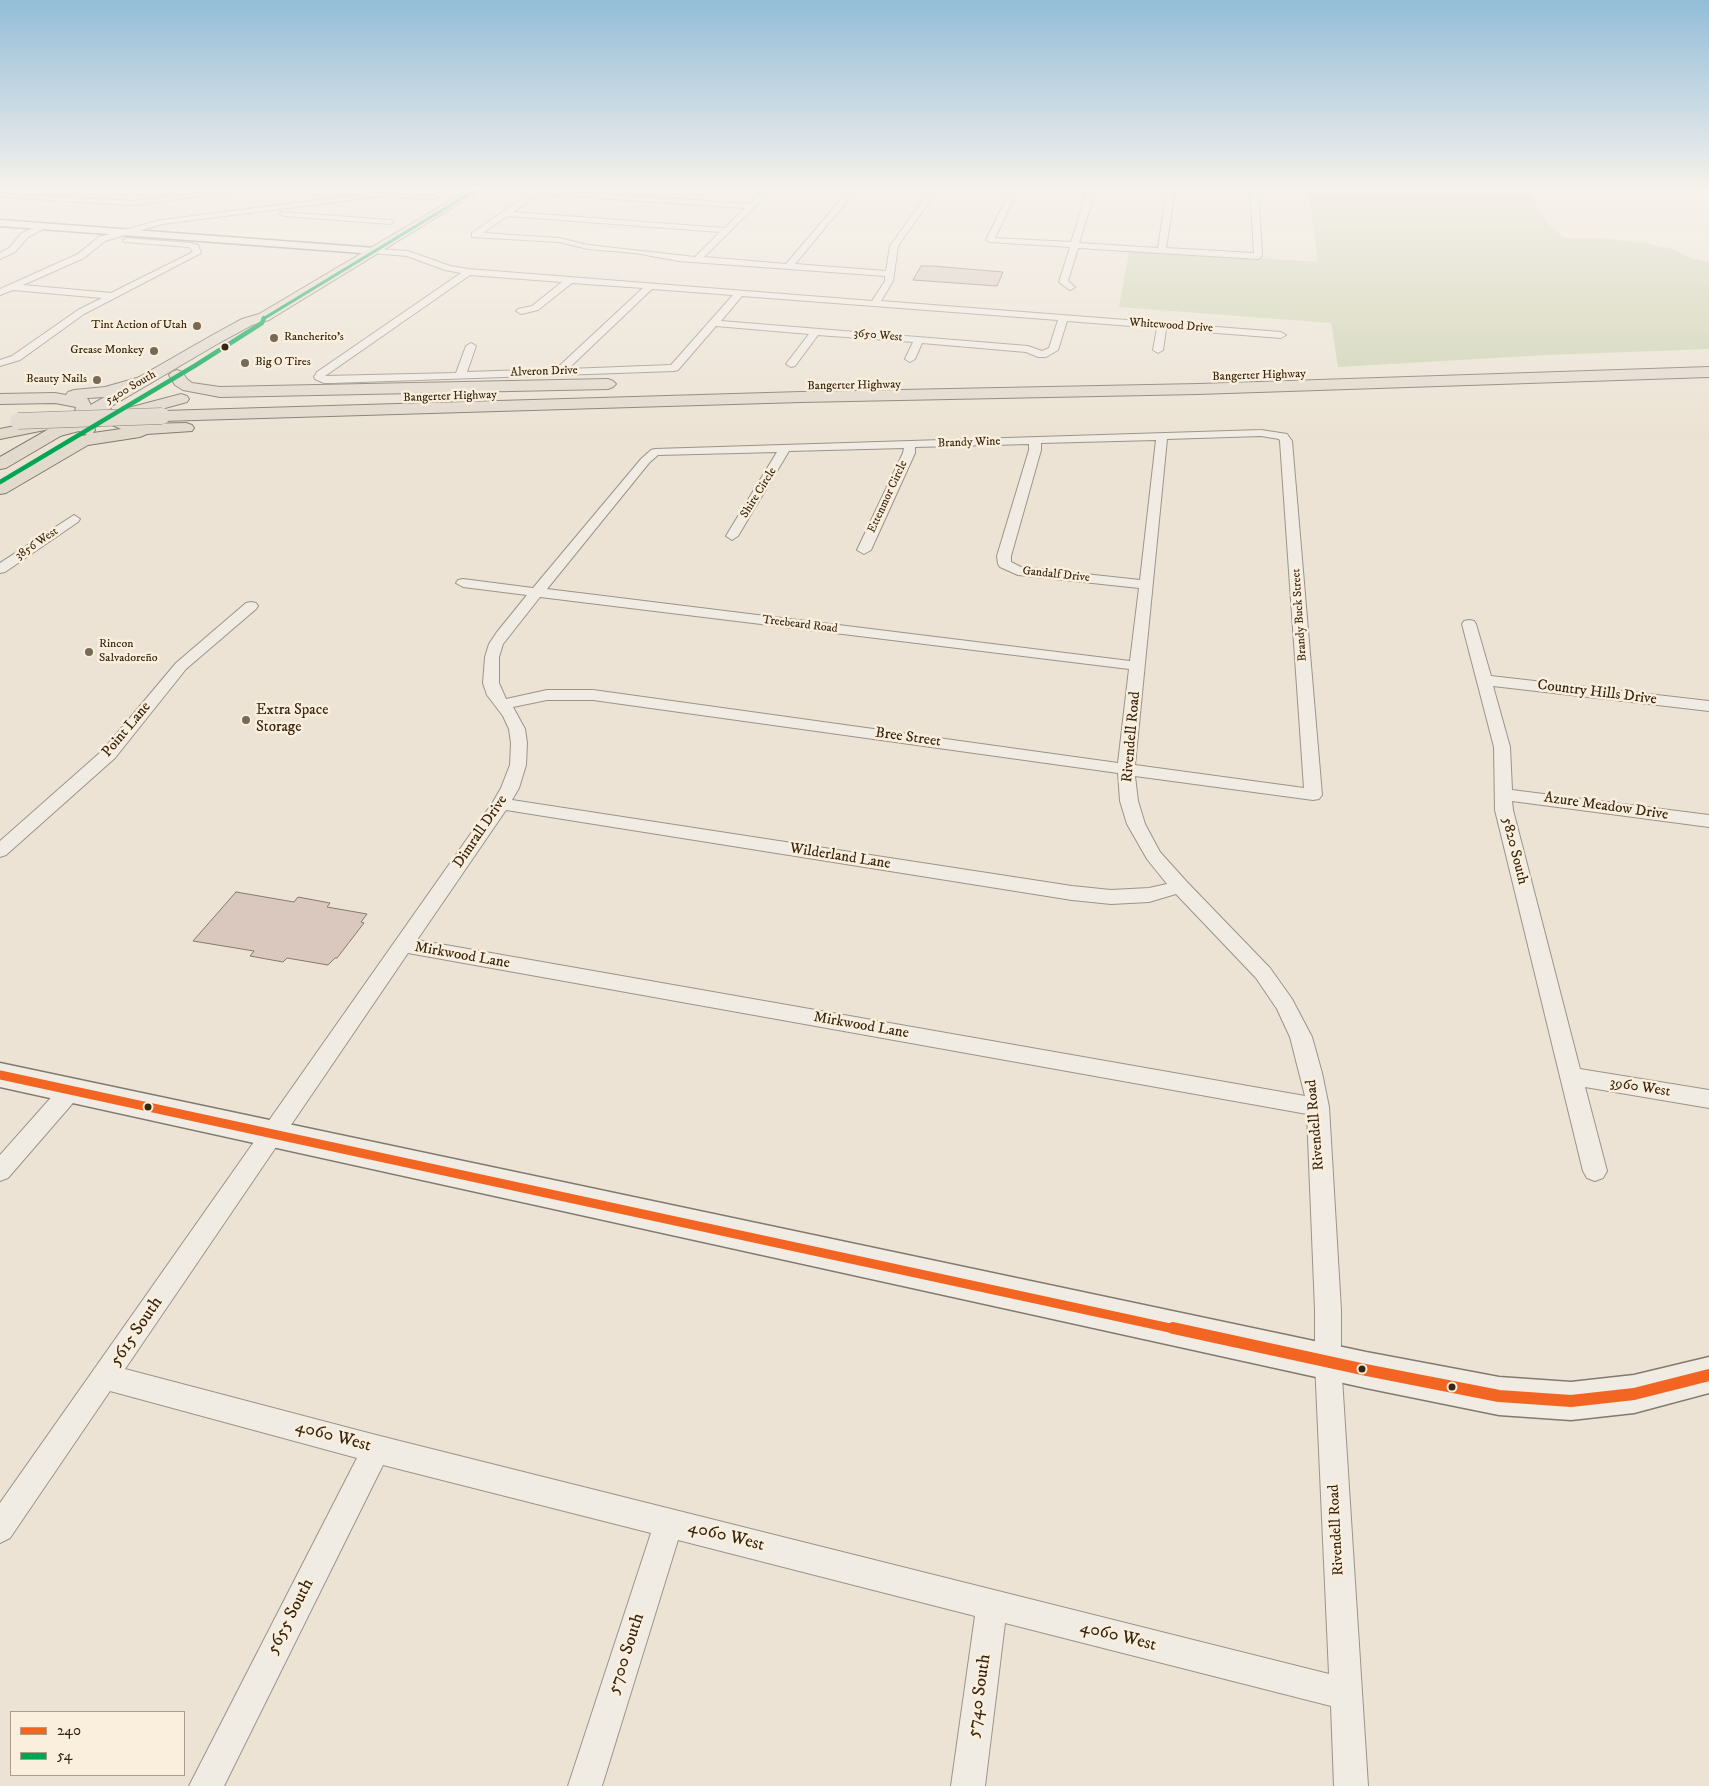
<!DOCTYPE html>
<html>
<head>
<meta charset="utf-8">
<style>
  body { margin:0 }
  #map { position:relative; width:1709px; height:1786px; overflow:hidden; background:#ece3d4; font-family:"IM FELL DW Pica",serif }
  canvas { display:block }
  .legend { position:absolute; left:10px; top:1711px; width:175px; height:65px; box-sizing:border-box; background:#faeedd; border:1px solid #ac9e8b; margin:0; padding:6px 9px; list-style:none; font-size:15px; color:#382710 }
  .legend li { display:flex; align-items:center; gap:10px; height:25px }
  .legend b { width:25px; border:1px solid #ac9e8b }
</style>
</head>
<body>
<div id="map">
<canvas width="1709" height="1786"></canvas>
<ul class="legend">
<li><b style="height:6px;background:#f26522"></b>240</li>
<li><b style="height:6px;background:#00a651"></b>54</li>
</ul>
</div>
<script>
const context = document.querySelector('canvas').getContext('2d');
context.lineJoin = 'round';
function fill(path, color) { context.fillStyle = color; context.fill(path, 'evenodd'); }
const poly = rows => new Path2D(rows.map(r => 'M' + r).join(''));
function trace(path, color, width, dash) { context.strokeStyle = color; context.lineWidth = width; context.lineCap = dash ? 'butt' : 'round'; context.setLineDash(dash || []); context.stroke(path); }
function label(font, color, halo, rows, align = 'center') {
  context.font = font + ' "IM FELL DW Pica",serif'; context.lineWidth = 5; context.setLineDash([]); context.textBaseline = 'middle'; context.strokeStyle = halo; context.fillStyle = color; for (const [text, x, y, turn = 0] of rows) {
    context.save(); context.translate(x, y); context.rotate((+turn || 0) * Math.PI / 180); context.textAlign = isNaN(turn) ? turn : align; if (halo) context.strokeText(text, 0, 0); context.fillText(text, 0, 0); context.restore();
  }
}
const green = poly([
  [1308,189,1528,189,1548,224,1565,238,1599,238,1644,243,1673,249,1693,259,1709,262,1709,349,1547,355,1338,367,1331,323,1119,307,1129,252,1171,252,1318,262]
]);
const building = poly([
  [921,266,932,266,1003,272,997,286,913,280,921,266],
  [236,892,294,902,298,897,330,903,327,907,367,914,361,922,364,923,337,958,335,958,328,965,287,958,283,962,250,956,254,951,193,941,236,892]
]);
const street = poly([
  [231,189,256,189,133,205,0,197,0,193,133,201,231,189],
  [536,189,750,204,764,189,772,189,704,257,786,264,850,189,857,189,795,264,886,271,890,246,931,189,938,189,898,246,893,281,881,301,1281,332,1286,335,1281,338,1166,329,1163,350,1158,353,1153,350,1157,328,1067,321,1058,350,1046,357,1038,357,1026,352,922,343,915,359,910,362,905,359,913,342,818,335,795,366,791,367,786,364,809,334,716,326,678,370,674,371,332,383,324,383,315,379,314,377,317,372,461,273,445,270,407,256,372,253,372,249,375,249,408,251,450,266,468,269,872,301,885,281,885,276,679,261,635,253,588,249,559,242,472,237,472,233,536,189],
  [538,194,745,208,725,228,513,212,538,194],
  [507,216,720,232,695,257,588,245,559,238,483,233,507,216],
  [470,275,562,282,532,306,518,309,516,311,521,314,538,310,572,283,643,288,556,369,467,372,476,346,471,343,466,346,456,373,325,376,470,275],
  [652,289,733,295,671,365,568,369,652,289],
  [742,296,1058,320,1049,348,1042,351,1028,346,721,321,742,296],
  [1011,189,1018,189,995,238,1071,242,1088,189,1096,189,1079,243,1158,248,1167,189,1175,189,1166,248,1254,253,1250,189,1258,189,1262,256,1258,259,1078,248,1068,281,1075,287,1071,290,1068,289,1059,282,1070,247,990,242,986,240,1011,189],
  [374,193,434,195,438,197,434,199,374,197,162,224,105,241,84,258,23,285,111,293,193,252,189,247,124,242,123,240,127,238,191,243,198,245,201,253,84,314,20,360,0,366,0,360,12,356,78,310,102,298,13,290,0,295,0,289,78,254,99,237,161,220,374,193],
  [281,212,390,220,394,222,390,224,284,216,280,214,281,212],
  [42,224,49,226,28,237,15,252,0,259,0,253,9,248,22,233,42,224],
  [1261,430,1287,434,1292,441,1322,795,1319,799,1313,800,1135,776,1138,801,1145,824,1160,852,1187,882,1270,968,1292,999,1312,1037,1322,1073,1329,1107,1341,1310,1341,1362,1368,1786,1334,1786,1331,1706,1005,1623,985,1786,951,1786,975,1616,678,1540,602,1786,568,1786,651,1533,383,1465,224,1786,189,1786,357,1458,110,1391,10,1538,0,1543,0,1503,493,802,501,788,510,765,511,743,509,729,503,716,487,695,483,683,485,657,489,644,497,632,527,595,463,587,456,583,458,580,463,579,533,588,641,459,651,450,655,449,1261,430],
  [1261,436,1279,439,1280,441,1304,788,1135,765,1167,439,1261,436],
  [1156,440,1140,580,1021,567,1011,562,1011,556,1041,450,1041,443,1156,440],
  [1029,444,1029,450,997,556,998,564,1000,567,1018,575,1139,588,1130,661,547,589,649,463,658,455,777,452,726,536,732,540,738,536,789,451,904,448,903,453,857,550,864,554,871,550,915,453,915,447,1029,444],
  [540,597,1129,669,1118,763,593,690,547,690,506,699,499,683,499,657,503,644,540,597],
  [547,700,593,700,1118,773,1120,801,1127,824,1147,859,1167,884,1149,888,1111,890,1072,886,512,800,519,788,526,765,527,743,525,729,513,707,547,700],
  [506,810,1072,900,1111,904,1149,902,1176,894,1256,978,1277,1009,1290,1037,1305,1096,417,940,506,810],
  [408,953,1307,1114,1315,1310,1315,1362,1329,1674,376,1435,125,1369,408,953],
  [74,515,80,519,78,522,5,572,0,573,0,563,74,515],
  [251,602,256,603,258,606,256,609,186,669,115,758,6,855,0,857,0,841,103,750,176,663,246,603,251,602],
  [1469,620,1474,621,1476,624,1491,676,1709,701,1709,711,1493,686,1510,747,1512,790,1709,815,1709,827,1512,801,1513,810,1580,1069,1709,1090,1709,1108,1585,1087,1607,1171,1603,1178,1595,1181,1587,1178,1583,1171,1495,810,1494,747,1462,624,1464,621,1469,620],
  [71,1081,79,1084,82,1090,79,1096,8,1178,0,1181,0,1155,63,1084,71,1081]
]);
const secondary = poly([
  [0,220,375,248,381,251,375,254,0,226,0,220],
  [0,1063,1366,1352,1499,1377,1571,1382,1634,1375,1709,1357,1709,1393,1634,1413,1571,1420,1499,1415,1366,1388,0,1087,0,1063]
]);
const primary = poly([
  [470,189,483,189,269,320,252,325,219,343,6,468,0,469,0,457,209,337,242,319,259,314,470,189]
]);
const highway = poly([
  [1709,367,1709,377,1198,394,801,402,162,421,156,419,154,416,156,413,162,411,801,392,1198,384,1709,367],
  [177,370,182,372,187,379,192,383,220,387,608,379,613,381,616,384,613,387,608,389,220,397,183,390,175,385,169,375,172,372,177,370],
  [144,376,149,378,152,381,149,384,106,397,87,398,92,407,90,418,99,416,93,406,95,403,107,403,113,412,181,394,187,396,189,399,187,402,125,419,145,424,186,423,192,425,194,428,192,431,147,434,140,437,88,445,6,493,0,494,0,482,76,437,87,435,79,431,56,437,50,435,48,432,50,429,0,439,0,429,68,415,74,417,76,407,55,403,0,404,0,394,55,393,66,395,68,392,74,390,105,387,144,376],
  [108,423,121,429,93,433,95,430,94,427,108,423]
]);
const highwayBridge = poly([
  [18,421,162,416]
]);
const bus1Far1 = poly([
  [0,1075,1179,1330]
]);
const bus1 = poly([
  [1173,1328,1366,1370,1499,1396,1571,1401,1634,1394,1709,1375]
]);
const bus2Far1 = poly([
  [263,319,477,189]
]);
const bus2 = poly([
  [0,482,196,365,262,323,264,318]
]);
const markers = [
  [197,326,5,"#776955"],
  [274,338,5,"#776955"],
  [225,347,4.5,"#382710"],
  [154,351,5,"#776955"],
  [245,363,5,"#776955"],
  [97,380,5,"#776955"],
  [89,652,5,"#776955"],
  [246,720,5,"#776955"],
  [148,1107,4.5,"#382710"],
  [1362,1369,4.5,"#382710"],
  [1452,1387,4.5,"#382710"]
];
const farPoinames = [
  ["Tint Action of Utah",187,326],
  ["Rancherito's",284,338,"left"],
  ["Grease Monkey",144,351],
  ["Big O Tires",255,363,"left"],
  ["Beauty Nails",87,380],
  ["Rincon",99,645,"left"],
  ["Salvadoreño",99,659,"left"]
];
const farStreetnames = [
  ["Whitewood Drive",1171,326,4],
  ["3650 West",878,336,5],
  ["Alveron Drive",544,372,-2],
  ["Bangerter Highway",1259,376,-2],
  ["Bangerter Highway",854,386,-1],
  ["5400 South",131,388,-30],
  ["Bangerter Highway",450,397,-2],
  ["Brandy Wine",969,443,-2],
  ["Shire Circle",759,493,-58],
  ["Ettenmor Circle",888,497,-65],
  ["3856 West",37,544,-34],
  ["Gandalf Drive",1056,575,6],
  ["Brandy Buck Street",1300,615,-94],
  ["Treebeard Road",800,625,7]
];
const streetNames = [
  ["Country Hills Drive",1597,693,7],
  ["Point Lane",127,730,-50],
  ["Rivendell Road",1132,737,-85],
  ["Bree Street",908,738,8],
  ["Azure Meadow Drive",1606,807,8],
  ["Dimrall Drive",481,832,-56],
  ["5820 South",1514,851,76],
  ["Wilderland Lane",840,857,9],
  ["Mirkwood Lane",462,956,10],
  ["Mirkwood Lane",861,1026,10],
  ["3960 West",1640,1088,9],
  ["Rivendell Road",1316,1125,-95],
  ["Rivendell Road",1337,1530,-93]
];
const poiNames = [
  ["Extra Space",256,711],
  ["Storage",256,728]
];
const nearStreetnames = [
  ["5615 South",137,1332,-56],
  ["4060 West",333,1437,15],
  ["4060 West",726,1537,14],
  ["5655 South",291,1617,-63],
  ["4060 West",1118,1637,14],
  ["5700 South",627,1654,-72],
  ["5740 South",980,1696,-82]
];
fill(green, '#cfd3b4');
fill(building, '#dac8be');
trace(building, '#827a6f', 1);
trace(street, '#9c9489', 2);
trace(secondary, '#827a6f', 3);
trace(primary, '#827a6f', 2);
trace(highway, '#827a6f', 2);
fill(street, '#f0ebe3');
fill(secondary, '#f0ebe3');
fill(primary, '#e3dace');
fill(highway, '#e3dace');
trace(highwayBridge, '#827a6f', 17, []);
trace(highwayBridge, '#e3dace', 16);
trace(bus1Far1, '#f26522', 9);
trace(bus1, '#f26522', 12);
trace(bus2Far1, '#00a651', 3);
trace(bus2, '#00a651', 4.5);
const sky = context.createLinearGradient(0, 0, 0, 439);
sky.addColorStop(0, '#93bdd8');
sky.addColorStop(0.43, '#f6f2ec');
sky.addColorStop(1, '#f6f2ec00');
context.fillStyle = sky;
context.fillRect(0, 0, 1709, 439);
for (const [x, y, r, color] of markers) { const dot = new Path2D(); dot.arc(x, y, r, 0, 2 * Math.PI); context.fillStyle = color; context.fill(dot); trace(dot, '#faeedd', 2); }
label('12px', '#382710', '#faeedd', farPoinames, 'right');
label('12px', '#382710', '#faeedd', farStreetnames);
label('15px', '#382710', '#faeedd', streetNames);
label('15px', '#382710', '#faeedd', poiNames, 'left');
label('18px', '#382710', '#faeedd', nearStreetnames);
</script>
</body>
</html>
